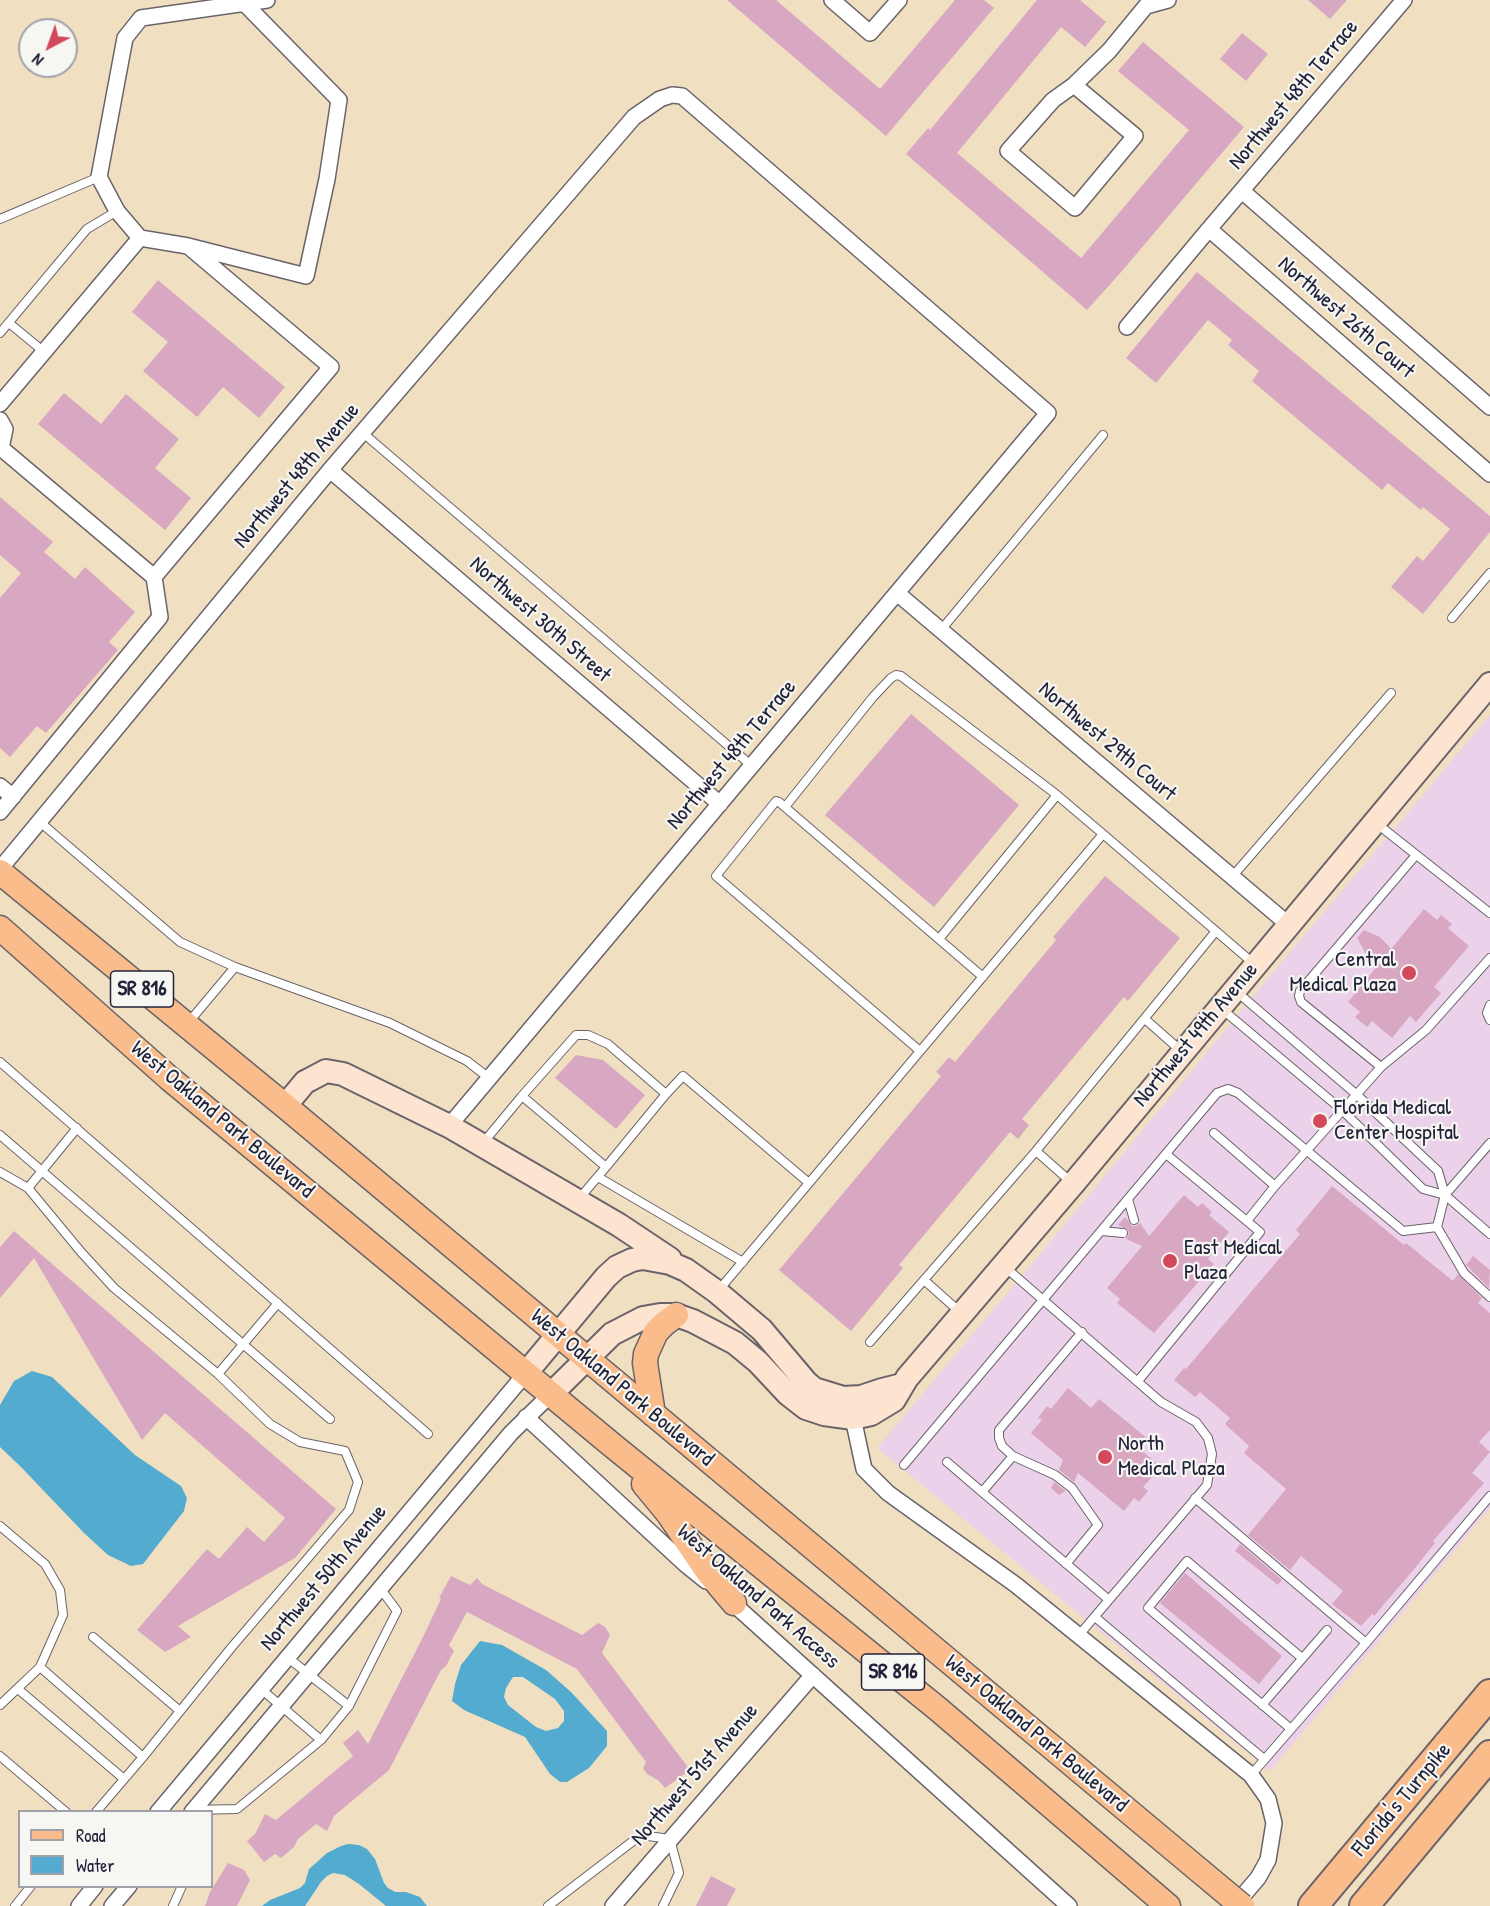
<!DOCTYPE html>
<html>
<head>
<meta charset="utf-8">
<style>
  body { margin:0 }
  #map { position:relative; width:1490px; height:1906px; overflow:hidden; background:#f1dfc1; font-family:"Patrick Hand",sans-serif }
  canvas { display:block }
  .legend { position:absolute; left:18px; top:1810px; width:195px; height:78px; box-sizing:border-box; background:#f6f6f2; border:2px solid #a1a1a9; margin:0; padding:8px 10px; list-style:none; font-size:18px; color:#22223b }
  .legend li { display:flex; align-items:center; gap:12px; height:30px }
  .legend b { width:30px; border:2px solid #a1a1a9 }
  .north { position:absolute; left:18px; top:18px; width:60px; height:60px; box-sizing:border-box; background:#f6f6f2; border:2px solid #a1a1a9; border-radius:50%; rotate:221deg; font-size:16px; font-weight:700; line-height:24px; text-align:center; color:#22223b }
  .north::after { content:''; display:block; margin:auto; width:21px; height:27px; background:#d1495b; clip-path:polygon(50% 0,100% 100%,50% 72%,0 100%) }
</style>
</head>
<body>
<div id="map">
<canvas width="1490" height="1906"></canvas>
<ul class="legend">
<li><b style="height:8px;background:#f9bc8a"></b>Road</li>
<li><b style="height:16px;background:#53acd0"></b>Water</li>
</ul>
<div class="north">N</div>
</div>
<script>
const context = document.querySelector('canvas').getContext('2d');
context.lineJoin = 'round';
function fill(path, color) { context.fillStyle = color; context.fill(path, 'evenodd'); }
const poly = rows => new Path2D(rows.map(r => 'M' + r).join(''));
function trace(path, color, width, dash) { context.strokeStyle = color; context.lineWidth = width; context.lineCap = dash ? 'butt' : 'round'; context.setLineDash(dash || []); context.stroke(path); }
function label(font, color, halo, rows, align = 'center') {
  context.font = font + ' "Patrick Hand",sans-serif'; context.lineWidth = 4.5; context.setLineDash([]); context.textBaseline = 'middle'; context.strokeStyle = halo; context.fillStyle = color; for (const [text, x, y, turn = 0] of rows) {
    context.save(); context.translate(x, y); context.rotate((+turn || 0) * Math.PI / 180); context.textAlign = isNaN(turn) ? turn : align; if (halo) context.strokeText(text, 0, 0); context.fillText(text, 0, 0); context.restore();
  }
}
const built = poly([
  [1490,715,1490,1508,1270,1771,877,1448,1041,1253,1260,988]
]);
const water = poly([
  [32,1371,52,1377,135,1455,181,1486,187,1498,184,1511,143,1564,131,1566,108,1555,84,1533,21,1467,0,1447,0,1405,14,1381],
  [480,1641,502,1645,546,1670,571,1692,607,1731,607,1746,589,1768,567,1782,560,1782,550,1774,525,1737,464,1710,452,1701,455,1684,461,1665],
  [513,1677,523,1677,555,1699,564,1711,564,1721,558,1728,546,1731,536,1727,508,1705,504,1697,506,1688],
  [348,1844,359,1845,367,1849,375,1859,384,1883,388,1888,395,1892,406,1892,420,1897,427,1906,386,1906,359,1884,345,1875,333,1873,327,1876,321,1882,305,1906,262,1906,270,1900,300,1888,305,1883,309,1869,317,1862,327,1853,341,1846]
]);
const building = poly([
  [727,0,776,0,880,89,955,0,984,0,994,8,886,136],
  [1037,0,1080,0,1106,22,1085,47,1061,27,957,153,1081,258,1189,130,1118,71,1143,42,1244,127,1122,271,1087,310,906,154,928,128,930,130],
  [1308,0,1347,0,1330,19],
  [1242,33,1268,54,1246,81,1220,59],
  [1197,272,1490,516,1490,532,1423,614,1391,587,1417,556,1423,561,1450,529,1423,507,1421,510,1388,483,1382,490,1252,381,1259,371,1228,345,1232,340,1208,320,1156,383,1126,358],
  [158,280,285,387,259,418,223,387,197,417,143,371,168,342,132,312],
  [64,393,101,424,126,394,179,439,155,468,191,498,165,530,38,424],
  [0,497,53,542,44,552,75,579,85,567,135,612,109,642,118,650,46,733,37,726,10,757,0,748,0,598,21,573,0,555],
  [911,714,1019,805,934,907,825,815],
  [1105,876,1180,938,1128,1001,1124,997,1022,1119,1029,1125,1018,1139,1010,1132,899,1265,903,1268,851,1331,779,1270,941,1076,936,1072,949,1057,955,1062,1056,940,1053,937],
  [1424,909,1437,920,1441,915,1452,924,1448,928,1469,946,1434,987,1441,993,1416,1022,1410,1016,1392,1038,1372,1021,1367,1027,1355,1017,1360,1012,1348,1002,1383,959,1366,954,1357,938,1364,930,1380,937,1391,949],
  [576,1055,603,1060,645,1095,616,1129,555,1078],
  [1332,1186,1404,1245,1406,1243,1453,1281,1458,1274,1482,1298,1478,1303,1490,1313,1490,1430,1479,1442,1490,1452,1472,1473,1484,1483,1433,1541,1435,1543,1415,1568,1374,1616,1372,1614,1361,1626,1332,1604,1343,1591,1301,1556,1290,1570,1248,1535,1286,1489,1244,1453,1249,1446,1225,1424,1230,1418,1200,1392,1195,1397,1174,1380,1184,1368,1186,1369,1300,1234,1296,1230],
  [1184,1195,1198,1207,1202,1203,1212,1212,1209,1215,1229,1232,1208,1259,1214,1264,1154,1333,1117,1303,1120,1299,1107,1288,1142,1246,1126,1239,1129,1234,1128,1230,1118,1225,1125,1217,1132,1226,1136,1226,1140,1223,1149,1236],
  [14,1231,336,1509,295,1558,178,1626,191,1637,165,1652,137,1630,207,1549,219,1559,247,1527,264,1542,285,1518,165,1413,142,1440,34,1258,0,1298,0,1247],
  [1473,1256,1490,1270,1489,1288,1466,1265],
  [1068,1388,1091,1408,1099,1399,1147,1438,1139,1448,1161,1467,1143,1487,1148,1491,1139,1502,1134,1498,1124,1511,1078,1473,1074,1482,1059,1470,1063,1460,1031,1433,1042,1420,1038,1418,1047,1406,1051,1409],
  [1054,1482,1066,1491,1059,1495,1051,1488],
  [1240,1544,1282,1580,1278,1585,1235,1551],
  [1185,1573,1282,1656,1259,1684,1160,1603],
  [451,1576,470,1585,477,1578,482,1584,582,1635,598,1623,605,1627,610,1635,602,1653,690,1770,665,1788,658,1780,647,1774,643,1768,646,1762,577,1669,467,1612,449,1645,454,1651,446,1666,441,1670,389,1770,334,1816,327,1831,316,1824,298,1839,294,1847,281,1858,275,1854,264,1862,247,1841,255,1834,265,1814,276,1820,353,1756,343,1743,358,1730,368,1744,421,1641,441,1599,439,1598],
  [228,1863,244,1870,250,1880,237,1906,205,1906,210,1892],
  [711,1876,736,1889,727,1906,696,1906]
]);
const lane = poly([
  [0,219,99,177],
  [9,323,43,351],
  [0,333,87,229,117,211],
  [363,433,752,766],
  [1452,618,1490,573],
  [941,630,1103,435],
  [785,807,873,697,891,678,896,675,901,676,1057,795],
  [40,822,180,942,235,967],
  [1376,823,1490,913],
  [1232,877,1391,693],
  [939,939,1057,795,1103,834],
  [1490,1005,1487,1013,1490,1020],
  [1223,1010,1342,1110,1423,1189,1445,1195,1490,1143],
  [1145,1019,1180,1050],
  [188,1023,235,967,390,1023,467,1061,489,1078],
  [920,1051,716,876,776,801,779,802,983,977],
  [0,1062,428,1434],
  [1381,1067,1301,1002,1299,996,1300,991,1416,855],
  [666,1094,683,1076,809,1183],
  [1214,1133,1275,1186],
  [0,1135,330,1419],
  [483,1143,522,1096],
  [1036,1151,1071,1182],
  [0,1172,28,1188,81,1252,114,1288,218,1374,270,1424,300,1442,345,1451,358,1482,349,1510,231,1648,143,1757,96,1812],
  [598,1177,743,1262],
  [28,1188,77,1128],
  [1445,1195,1490,1234],
  [1128,1199,1134,1220],
  [578,1200,606,1167,666,1094,608,1044,588,1035,576,1035,522,1096,606,1167],
  [1247,1221,1275,1186,1381,1067,1426,1030,1490,958],
  [1437,1227,1464,1273,1490,1297],
  [1102,1231,1123,1233],
  [1005,1267,1161,1402,1196,1422,1208,1438,1212,1454,1207,1485,1079,1635],
  [924,1280,961,1313],
  [718,1291,1103,834,1253,963],
  [870,1342,1036,1151,1216,931],
  [218,1374,278,1303],
  [1138,1381,1260,1232,1166,1154],
  [1013,1456,982,1492,1109,1600],
  [947,1462,982,1492],
  [904,1465,1217,1093,1228,1089,1238,1093,1403,1231,1437,1227,1445,1195,1438,1171,1357,1095,1237,992],
  [1195,1498,1366,1643],
  [0,1526,45,1564,60,1590,63,1615,40,1667,0,1705],
  [1066,1564,1098,1525,1072,1488,1055,1475,1013,1456,1002,1446,999,1438,999,1430,1082,1332],
  [1095,1617,1264,1759],
  [93,1637,180,1711],
  [287,1657,349,1706],
  [40,1667,143,1757],
  [18,1689,124,1779],
  [261,1689,321,1740],
  [1262,1705,1327,1630],
  [1291,1729,1148,1608,1187,1561,1302,1658],
  [0,1756,66,1812],
  [1251,1775,1366,1643,1490,1496],
  [194,1810,237,1809,321,1740,349,1706,397,1611,380,1588],
  [15,1906,31,1886],
  [173,1906,182,1886],
  [548,1906,641,1835,670,1839,679,1873,663,1906]
]);
const street = poly([
  [832,0,870,33,899,0],
  [1404,0,1209,229,1490,474],
  [1074,85,1135,136,1075,208,1008,151,1053,100,1074,85,1109,51,1146,6,1168,0],
  [1242,191,1490,407],
  [140,238,188,246,306,276,327,179,339,100,244,3],
  [140,238,117,211,99,177,125,38,141,18,267,0],
  [1127,327,1209,229],
  [0,404,140,238],
  [0,420,5,429,1,448],
  [1,448,154,577],
  [330,470,720,804],
  [897,593,1289,925],
  [0,786,13,797],
  [0,812,160,617,154,577,331,367,188,246],
  [0,869,330,470,634,117,660,99,672,95,682,96,1048,413,449,1126],
  [526,1417,685,1564,706,1581],
  [853,1418,864,1469,888,1493,1016,1585,1251,1775,1268,1799,1274,1823,1268,1860,1258,1878,1234,1906],
  [727,1598,1069,1906],
  [158,1812,526,1373],
  [192,1812,511,1433,551,1394],
  [79,1906,95,1886],
  [112,1906,129,1886],
  [613,1906,813,1675]
]);
const secondary = poly([
  [285,1106,305,1082,309,1080,326,1071,343,1074,449,1126,619,1225,670,1259],
  [526,1373,606,1277,617,1267,632,1260,643,1258,670,1263,686,1270,717,1292,762,1330,806,1382,814,1389,843,1398,861,1397,882,1390,902,1385],
  [551,1394,612,1334,643,1318,660,1315,676,1315,693,1321,735,1343,758,1362,788,1394,806,1408,824,1414,853,1418,871,1414,894,1400,907,1378,1073,1184,1490,684]
]);
const primary = poly([
  [0,872,285,1106,1200,1871],
  [0,928,169,1078,612,1445,938,1709,1168,1906],
  [653,1414,645,1363,646,1354,656,1332,664,1324,676,1315],
  [644,1484,668,1513,708,1572,734,1603]
]);
const highway = poly([
  [1313,1906,1490,1694],
  [1364,1906,1490,1755]
]);
const primaryBridge = poly([
  [1200,1871,1242,1906]
]);
const markers = [
  [1409,973,8,"#d1495b"],
  [1320,1121,8,"#d1495b"],
  [1170,1261,8,"#d1495b"],
  [1105,1457,8,"#d1495b"]
];
const shields = [
  [142,989,63],
  [893,1672,63]
];
const shieldNames = [
  ["SR 816",142,989],
  ["SR 816",893,1672]
];
const streetNames = [
  ["Northwest 48th Terrace",1294,95,-50],
  ["Northwest 26th Court",1346,318,41],
  ["Northwest 48th Avenue",297,476,-50],
  ["Northwest 30th Street",540,620,41],
  ["Northwest 29th Court",1107,742,40],
  ["Northwest 48th Terrace",732,755,-50],
  ["Northwest 49th Avenue",1196,1035,-50],
  ["West Oakland Park Boulevard",222,1120,40],
  ["West Oakland Park Boulevard",622,1388,40],
  ["Northwest 50th Avenue",324,1578,-50],
  ["West Oakland Park Access",758,1597,41],
  ["West Oakland Park Boulevard",1036,1734,40],
  ["Northwest 51st Avenue",695,1775,-49],
  ["Florida's Turnpike",1402,1800,-50]
];
const poiNames = [
  ["Central",1396,960,"right"],
  ["Medical Plaza",1396,985,"right"],
  ["Florida Medical",1334,1108],
  ["Center Hospital",1334,1133],
  ["East Medical",1184,1248],
  ["Plaza",1184,1273],
  ["North",1118,1444],
  ["Medical Plaza",1118,1469]
];
fill(built, '#ecd1ea');
fill(water, '#53acd0');
fill(building, '#d8a8c2');
trace(lane, '#6a646a', 10);
trace(street, '#6a646a', 18);
trace(secondary, '#6a646a', 26);
trace(primary, '#6a646a', 27);
trace(highway, '#6a646a', 32);
trace(lane, '#fff', 8);
trace(street, '#fff', 15);
trace(secondary, '#fde4d0', 22);
trace(primary, '#f9bc8a', 24);
trace(highway, '#f9bc8a', 28);
trace(primaryBridge, '#6a646a', 27, []);
trace(primaryBridge, '#f9bc8a', 24);
for (const [x, y, r, color] of markers) { const dot = new Path2D(); dot.arc(x, y, r, 0, 2 * Math.PI); context.fillStyle = color; context.fill(dot); trace(dot, '#f6f6f2', 2); }
for (const [x, y, w] of shields) { const box = new Path2D(); box.roundRect(x - w / 2, y - 18, w, 36, 4.5); context.fillStyle = '#f6f6f2'; context.fill(box); trace(box, '#22223b', 1.5); }
label('bold 21px', '#22223b', null, shieldNames);
label('22px', '#22223b', '#f6f6f2', streetNames);
label('22px', '#22223b', '#f6f6f2', poiNames, 'left');
</script>
</body>
</html>
